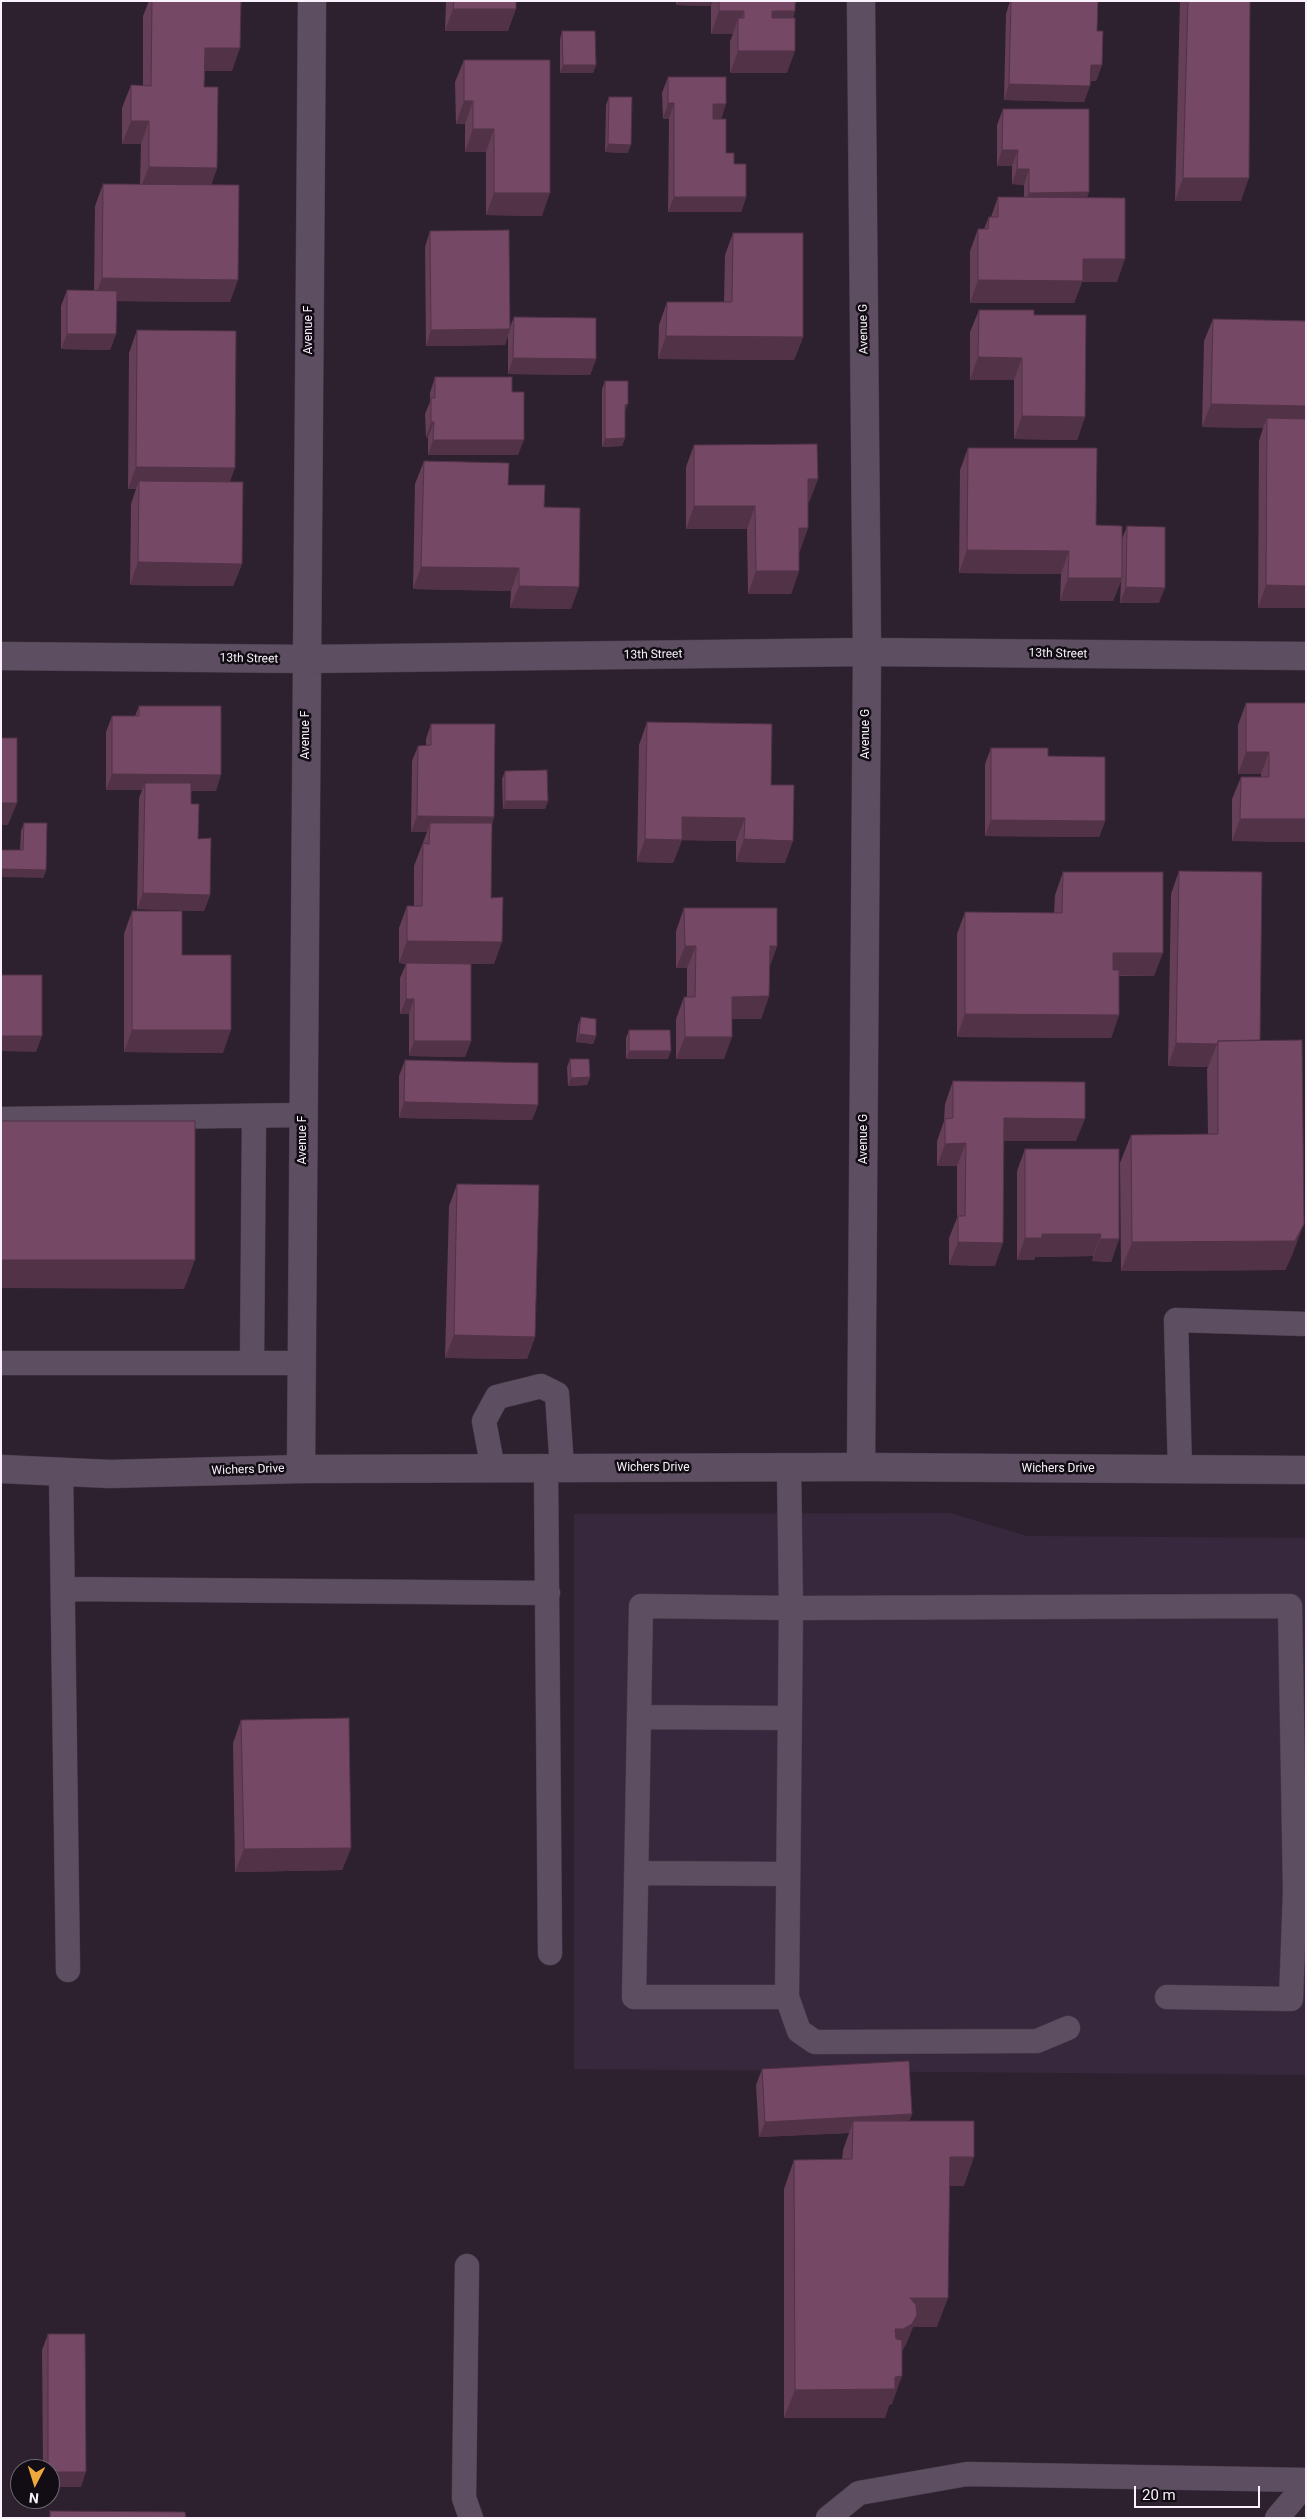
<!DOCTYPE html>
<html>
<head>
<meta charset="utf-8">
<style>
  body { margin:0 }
  #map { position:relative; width:1307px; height:2519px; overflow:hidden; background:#2d2130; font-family:Roboto,sans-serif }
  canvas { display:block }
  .frame { position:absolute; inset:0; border:2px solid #f9f1fc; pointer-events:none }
  .north { position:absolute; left:10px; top:2459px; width:50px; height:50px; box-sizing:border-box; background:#120d14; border:1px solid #6e6871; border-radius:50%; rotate:185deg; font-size:14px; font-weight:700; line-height:20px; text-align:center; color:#f9f1fc }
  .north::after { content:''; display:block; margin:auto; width:18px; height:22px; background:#eea83c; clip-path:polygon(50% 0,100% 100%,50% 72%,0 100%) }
  .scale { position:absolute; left:1134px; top:2486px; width:126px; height:22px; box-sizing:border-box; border:2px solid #f9f1fc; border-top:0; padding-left:6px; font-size:15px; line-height:18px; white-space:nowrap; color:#f9f1fc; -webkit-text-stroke:4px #120d14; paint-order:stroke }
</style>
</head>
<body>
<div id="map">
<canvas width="1307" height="2519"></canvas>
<div class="frame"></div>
<div class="north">N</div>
<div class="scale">20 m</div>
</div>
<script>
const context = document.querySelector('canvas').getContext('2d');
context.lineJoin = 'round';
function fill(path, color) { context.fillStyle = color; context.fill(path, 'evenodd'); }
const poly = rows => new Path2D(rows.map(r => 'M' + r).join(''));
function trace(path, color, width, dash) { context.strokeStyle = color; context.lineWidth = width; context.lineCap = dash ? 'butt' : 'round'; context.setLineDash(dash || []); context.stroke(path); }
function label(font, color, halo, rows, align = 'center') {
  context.font = font + ' Roboto,sans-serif'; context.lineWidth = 5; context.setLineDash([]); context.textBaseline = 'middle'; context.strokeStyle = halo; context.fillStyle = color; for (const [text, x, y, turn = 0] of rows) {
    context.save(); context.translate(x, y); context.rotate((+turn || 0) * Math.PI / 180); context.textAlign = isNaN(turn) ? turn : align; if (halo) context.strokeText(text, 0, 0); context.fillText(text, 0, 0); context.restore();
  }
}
const built = poly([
  [950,1513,1027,1536,1306,1538,1306,2075,574,2069,574,1514]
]);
const lane = poly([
  [1,1119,303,1115],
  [1,1363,302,1363],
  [252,1363,254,1116],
  [546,1468,550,1953],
  [789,1468,791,1608,787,1997,634,1997,641,1606,791,1608,1290,1606,1295,1891,1291,1999,1167,1997],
  [493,1469,484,1421,497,1397,541,1386,557,1394,562,1468],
  [1180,1470,1176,1320,1306,1324],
  [61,1471,68,1970],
  [63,1589,548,1593],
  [639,1717,790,1718],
  [636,1873,788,1874],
  [787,1997,799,2031,815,2042,1037,2041,1068,2028],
  [467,2266,464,2498,471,2518],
  [828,2518,859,2493,967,2474,1306,2480],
  [1277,2518,1306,2484]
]);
const street = poly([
  [861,1,867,652,861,1467],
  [1,656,307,659,867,652,1306,656],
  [301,1469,312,1]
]);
const secondary = poly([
  [1,1469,110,1474,301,1469,861,1467,1306,1470]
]);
const wall = poly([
  [149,1,241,1,232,71,205,71,204,87,217,168,211,185,230,302,117,301,116,334,110,350,61,349,61,306,67,290,94,291,95,206,103,184,140,184,141,144,122,144,122,108,131,85,143,85,143,16],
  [446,1,516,1,508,31,445,31],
  [676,1,797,1,795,5,795,11,793,18,787,73,730,73,730,41,733,34,711,34,711,6,676,5],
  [1010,1,1097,31,1102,65,1096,81,1090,81,1084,102,1004,100,1006,14],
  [1180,1,1250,1,1241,201,1175,201],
  [562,31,596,65,593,73,560,73,560,39],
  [464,60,542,216,486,215,486,152,465,152,465,124,456,124,455,82],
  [668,77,721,119,726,153,734,164,746,197,741,212,668,212,669,119,663,119,662,93],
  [609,97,628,153,605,152,606,105],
  [1003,109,1089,192,1087,197,1117,282,1082,282,1074,303,970,303,970,251,978,229,984,229,989,217,991,217,998,197,1024,197,1024,185,1012,184,1012,166,997,166,997,125],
  [430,231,510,327,514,317,596,359,590,375,508,374,508,335,505,345,426,346,425,247],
  [733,233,803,337,794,360,658,359,659,325,667,302,724,302,725,255],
  [979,310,1034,315,1085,417,1077,440,1014,439,1014,380,970,380,970,332],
  [1213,319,1306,321,1306,608,1258,608,1259,441,1263,428,1202,427,1204,341],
  [137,330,229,482,242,564,233,586,130,585,131,504,136,489,128,489,129,353],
  [435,377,512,392,518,455,428,455,428,438,426,437,425,414,430,402,430,393],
  [605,381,625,412,625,438,622,446,602,447,602,389],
  [694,445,818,479,809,502,808,502,808,528,799,551,799,571,791,594,748,594,747,529,686,529,686,467],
  [968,448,1096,525,1122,539,1127,526,1159,603,1120,603,1121,581,1113,601,1060,601,1061,574,959,573,960,470],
  [424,461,508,485,544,507,571,609,510,608,511,591,413,589,415,484],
  [1246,703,1306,703,1306,842,1232,841,1232,799,1241,777,1261,777,1261,774,1238,774,1238,725],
  [139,706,216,791,191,791,191,804,210,895,204,911,137,909,139,798,142,790,106,790,106,732,112,716,135,716],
  [647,722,771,785,785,863,736,862,736,841,682,840,673,863,637,862,639,745],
  [431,724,494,817,492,824,491,898,494,964,471,964,471,1041,465,1057,409,1056,409,1014,400,1014,400,978,406,964,399,963,399,928,407,906,414,906,414,866,427,832,411,832,412,761,418,746,426,745,426,739],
  [991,748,1048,756,1105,821,1099,837,985,836,985,764],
  [505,771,548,801,545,809,503,809,502,779],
  [24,823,46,870,43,878,20,850,21,831],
  [1179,871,1260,1040,1293,1253,1285,1270,1121,1271,1120,1163,1131,1135,1208,1134,1207,1069,1208,1067,1168,1066,1171,894],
  [1063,872,1154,976,1119,976,1119,1015,1111,1038,957,1037,957,934,965,912,1054,913,1055,895],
  [684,908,777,946,770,966,769,996,761,1019,732,1019,724,1059,676,1059,676,1019,684,997,687,997,687,968,676,968,676,931],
  [132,911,223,1053,124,1052,124,934],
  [581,1017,596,1036,593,1044,576,1042,578,1025],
  [629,1030,668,1059,626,1059,626,1038],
  [570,1059,590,1077,587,1085,568,1086,567,1067],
  [405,1060,538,1105,532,1120,399,1118,399,1076],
  [953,1081,1076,1141,1004,1141,995,1266,949,1265,949,1238,957,1218,957,1166,937,1166,937,1141,944,1121,945,1104],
  [1025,1149,1119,1239,1111,1262,1092,1261,1093,1256,1035,1257,1034,1260,1017,1260,1017,1171],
  [457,1184,535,1337,527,1359,445,1358,449,1206],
  [241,1720,351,1848,342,1870,235,1872,233,1743],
  [762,2069,912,2114,909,2121,964,2186,949,2186,937,2327,913,2327,906,2344,902,2351,892,2404,889,2405,885,2418,784,2418,784,2189,794,2160,842,2160,843,2150,849,2133,759,2137,756,2085],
  [48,2334,81,2487,50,2469,43,2469,42,2350]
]);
const shadedWall = poly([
  [678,1,713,1,711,6,676,5],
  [453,9,516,9,508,31,445,31],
  [719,11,744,11,738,28,738,18,733,34,711,34],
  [772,11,795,11,787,34,764,34],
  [205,48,240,48,232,71,197,71],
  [738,51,795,51,787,73,730,73],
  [563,65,596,65,593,73,560,73],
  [1091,65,1102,65,1096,81,1085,80],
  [1009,84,1090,86,1084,102,1004,100],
  [464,101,473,101,465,124,456,124],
  [668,103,674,103,669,119,663,119],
  [713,104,726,104,721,120,707,120],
  [131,121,149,121,141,144,122,144],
  [473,129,494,129,486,152,465,152],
  [608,144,631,145,628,153,605,152],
  [1002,150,1018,150,1012,166,997,166],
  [149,167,217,168,209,190,140,189],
  [1017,169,1029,169,1024,185,1012,184],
  [1183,178,1249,178,1241,201,1175,201],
  [1089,192,1083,208,1023,208,1029,193],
  [494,193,550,193,542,216,486,215],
  [674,197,746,197,741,212,668,212],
  [1083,259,1125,259,1117,282,1082,282,1074,303,970,303,978,280],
  [102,278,238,280,230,302,94,301],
  [510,329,505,345,426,346,431,330],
  [67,334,116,334,110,350,61,349],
  [666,336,803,337,794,360,658,359],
  [978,357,1022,358,1014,380,970,380],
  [513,358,596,359,590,375,508,374],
  [628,404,625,412,622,413,625,405],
  [1211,404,1306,406,1306,429,1267,418,1263,428,1202,427],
  [1022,416,1085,417,1077,440,1014,439],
  [431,422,434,422,428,438,426,437],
  [625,438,622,446,602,447,605,439],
  [433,440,524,440,518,455,428,455],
  [136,467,235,468,227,490,139,481,136,489,128,489],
  [808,479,818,479,809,502,800,502],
  [694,506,755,506,747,529,686,529],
  [799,528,808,528,800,551,791,551],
  [967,550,1069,551,1061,574,959,573],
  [138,562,242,564,233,586,130,585],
  [421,567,519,568,511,591,413,589],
  [756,571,799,571,791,594,748,594],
  [1068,578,1122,578,1113,601,1060,601],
  [1266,585,1306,586,1306,608,1258,608],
  [519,586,579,587,571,609,510,608],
  [1126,587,1165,588,1159,603,1120,603],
  [1246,752,1269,752,1261,774,1238,774],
  [112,774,221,775,216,791,145,790,145,783,142,790,106,790],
  [505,801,548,801,545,809,503,809],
  [1,803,17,803,8,825,1,825],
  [417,816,494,817,488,833,430,823,427,832,411,832],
  [682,817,745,818,736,841,674,840],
  [1240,819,1306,819,1306,842,1232,841],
  [991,820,1105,821,1099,837,985,836],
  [645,839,682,840,673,863,637,862],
  [744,839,793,841,785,863,736,862],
  [1,869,46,870,43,878,1,877],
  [143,893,210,895,204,911,137,909],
  [407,941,502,942,494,964,399,963],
  [685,946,696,946,687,968,676,968],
  [770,946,777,946,769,968],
  [1113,953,1163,953,1154,976,1105,975],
  [769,996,761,1019,724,1019,732,997],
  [406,999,414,999,409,1014,400,1014],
  [965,1014,1119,1015,1111,1038,957,1037],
  [132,1030,231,1030,223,1053,124,1052],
  [579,1034,596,1036,593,1044,576,1042],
  [1,1036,42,1036,36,1052,1,1051],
  [685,1037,732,1037,724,1059,676,1059],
  [414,1041,471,1041,465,1057,409,1056],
  [1176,1043,1217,1044,1208,1067,1168,1066],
  [629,1051,671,1051,668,1059,626,1059],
  [590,1077,587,1085,568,1086,571,1078],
  [404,1102,538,1105,532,1120,399,1118],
  [1004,1118,1085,1119,1076,1141,996,1141],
  [966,1143,957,1166,937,1166,945,1144],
  [1304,1224,1293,1253,1285,1270,1121,1271,1132,1242],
  [1042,1234,1101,1234,1093,1256,1035,1257,1034,1260,1017,1260,1025,1238],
  [1100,1239,1119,1239,1111,1262,1092,1261],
  [958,1242,1003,1243,995,1266,949,1265],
  [1,1260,195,1260,184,1289,1,1288],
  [454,1335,535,1337,527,1359,445,1358],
  [351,1848,342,1870,235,1872,244,1849],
  [912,2114,906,2130,853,2121,849,2133,759,2137,765,2122],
  [950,2157,974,2157,964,2186,939,2186],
  [910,2298,948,2298,937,2327,913,2327,906,2344,901,2353,893,2358,895,2329],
  [902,2376,892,2404,889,2405,885,2418,784,2418,795,2390,895,2377],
  [50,2472,86,2472,81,2487,50,2487]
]);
const building = poly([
  [152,1,241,1,240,48,205,48,204,87,218,87,217,168,149,167,149,121,131,121,131,85,151,86,152,1],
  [454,1,516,1,516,9,453,9,454,1],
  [719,1,795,1,795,11,772,11,772,18,795,18,795,51,738,51,738,18,744,18,744,11,719,11,719,1],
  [1011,1,1098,1,1097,31,1103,31,1102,65,1091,65,1090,86,1009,84,1011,1],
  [1188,1,1250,1,1249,178,1183,178,1188,1],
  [562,31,595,31,596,65,563,65,562,31],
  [464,60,550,60,550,193,494,193,494,129,473,129,473,101,464,101,464,60],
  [668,77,726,77,726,104,713,104,713,119,726,119,726,153,734,153,734,164,746,164,746,197,674,197,674,103,668,103,668,77],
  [609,97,632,97,631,145,608,144,609,97],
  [1003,109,1089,109,1089,192,1029,193,1029,169,1017,169,1018,150,1002,150,1003,109],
  [103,184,239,185,238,280,102,278,103,184],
  [998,197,1125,198,1125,259,1083,259,1083,281,978,280,978,229,988,229,989,217,998,217,998,197],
  [509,230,510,329,431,330,430,231,509,230],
  [733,233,803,233,803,337,666,336,667,302,732,302,733,233],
  [67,290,117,291,116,334,67,334,67,290],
  [979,310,1034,310,1034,315,1086,315,1085,417,1022,416,1022,358,978,357,979,310],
  [514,317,596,318,596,359,513,358,514,317],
  [1213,319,1306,321,1306,406,1211,404,1213,319],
  [137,330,236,331,235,468,136,467,137,330],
  [435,377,512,377,512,392,524,392,524,440,433,440,434,422,431,422,431,398,435,398,435,377],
  [605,381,628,381,628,404,625,405,625,438,605,439,605,381],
  [1267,418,1306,419,1306,586,1266,585,1267,418],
  [817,444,818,479,808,479,808,528,799,528,799,571,756,571,755,506,694,506,694,445,817,444],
  [968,448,1097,448,1096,525,1122,526,1122,578,1068,578,1069,551,967,550,968,448],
  [424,461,509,463,508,485,545,485,544,507,580,508,579,587,519,586,519,568,421,567,424,461],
  [139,481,243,482,242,564,138,562,139,481],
  [1127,526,1165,527,1165,588,1126,587,1127,526],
  [1246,703,1306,703,1306,819,1240,819,1241,777,1269,777,1269,752,1246,752,1246,703],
  [139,706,221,706,221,775,112,774,112,716,139,716,139,706],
  [647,722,772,724,771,785,794,785,793,841,744,839,745,818,682,817,682,840,645,839,647,722],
  [431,724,495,724,494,817,417,816,418,746,431,745,431,724],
  [1,738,17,738,17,803,1,803,1,738],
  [991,748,1048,748,1048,756,1105,757,1105,821,991,820,991,748],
  [547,770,548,801,505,801,505,771,547,770],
  [145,783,191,783,191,804,199,804,198,839,211,838,210,895,143,893,145,783],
  [24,823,47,823,46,870,1,869,1,850,23,850,24,823],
  [430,823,492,823,491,898,503,897,502,942,407,941,407,906,422,906,423,843,429,844,430,823],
  [1179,871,1262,872,1260,1040,1218,1041,1217,1044,1176,1043,1179,871],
  [1063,872,1163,872,1163,953,1113,953,1113,970,1119,970,1119,1015,965,1014,965,912,1062,913,1063,872],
  [684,908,777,908,777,946,770,946,769,996,732,997,732,1037,685,1037,684,997,695,997,696,946,685,946,684,908],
  [132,911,182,911,182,955,231,955,231,1030,132,1030,132,911],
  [406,963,471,964,471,1041,414,1041,414,999,406,999,406,963],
  [1,975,42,975,42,1036,1,1036,1,975],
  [581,1017,596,1019,596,1036,579,1034,581,1017],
  [629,1030,670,1030,671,1051,629,1051,629,1030],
  [1302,1040,1304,1224,1295,1241,1132,1242,1131,1135,1218,1134,1218,1041,1302,1040],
  [570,1059,589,1059,590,1077,571,1078,570,1059],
  [405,1060,538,1063,538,1105,404,1102,405,1060],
  [953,1081,1085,1082,1085,1119,1004,1118,1003,1243,958,1242,958,1216,965,1216,966,1143,945,1144,945,1119,953,1118,953,1081],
  [1,1121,195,1121,195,1260,1,1260,1,1121],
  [1025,1149,1119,1149,1119,1239,1100,1239,1101,1234,1042,1234,1042,1238,1025,1238,1025,1149],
  [457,1184,539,1185,535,1337,454,1335,457,1184],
  [349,1718,351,1848,244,1849,241,1720,349,1718],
  [909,2061,912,2114,765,2122,762,2069,909,2061],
  [853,2121,974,2121,974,2157,950,2157,948,2298,910,2298,916,2305,917,2315,912,2324,903,2329,895,2329,896,2339,902,2340,902,2376,895,2377,895,2389,795,2390,794,2160,852,2159,853,2121],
  [48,2334,85,2334,86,2472,50,2472,50,2469,48,2469,48,2334],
  [50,2511,185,2512,186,2518,50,2518,50,2511]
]);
const streetNames = [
  ["Avenue G",864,329,-91],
  ["Avenue F",309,330,-90],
  ["13th Street",1058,654,1],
  ["13th Street",653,655,-1],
  ["13th Street",249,659,1],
  ["Avenue G",866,734,-90],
  ["Avenue F",306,735,-90],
  ["Avenue G",864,1139,-90],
  ["Avenue F",303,1140,-90],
  ["Wichers Drive",653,1468],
  ["Wichers Drive",1058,1469],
  ["Wichers Drive",248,1470,-2]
];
fill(built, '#38283d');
trace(lane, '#473d4a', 25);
trace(street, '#473d4a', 29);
trace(secondary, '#473d4a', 29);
trace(lane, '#5d4f61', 24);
trace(street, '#5d4f61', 28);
trace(secondary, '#5d4f61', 28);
fill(wall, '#653e57');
fill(shadedWall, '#523247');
fill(building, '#754865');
trace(building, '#523247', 1);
label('12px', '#f9f1fc', '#120d14', streetNames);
</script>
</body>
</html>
